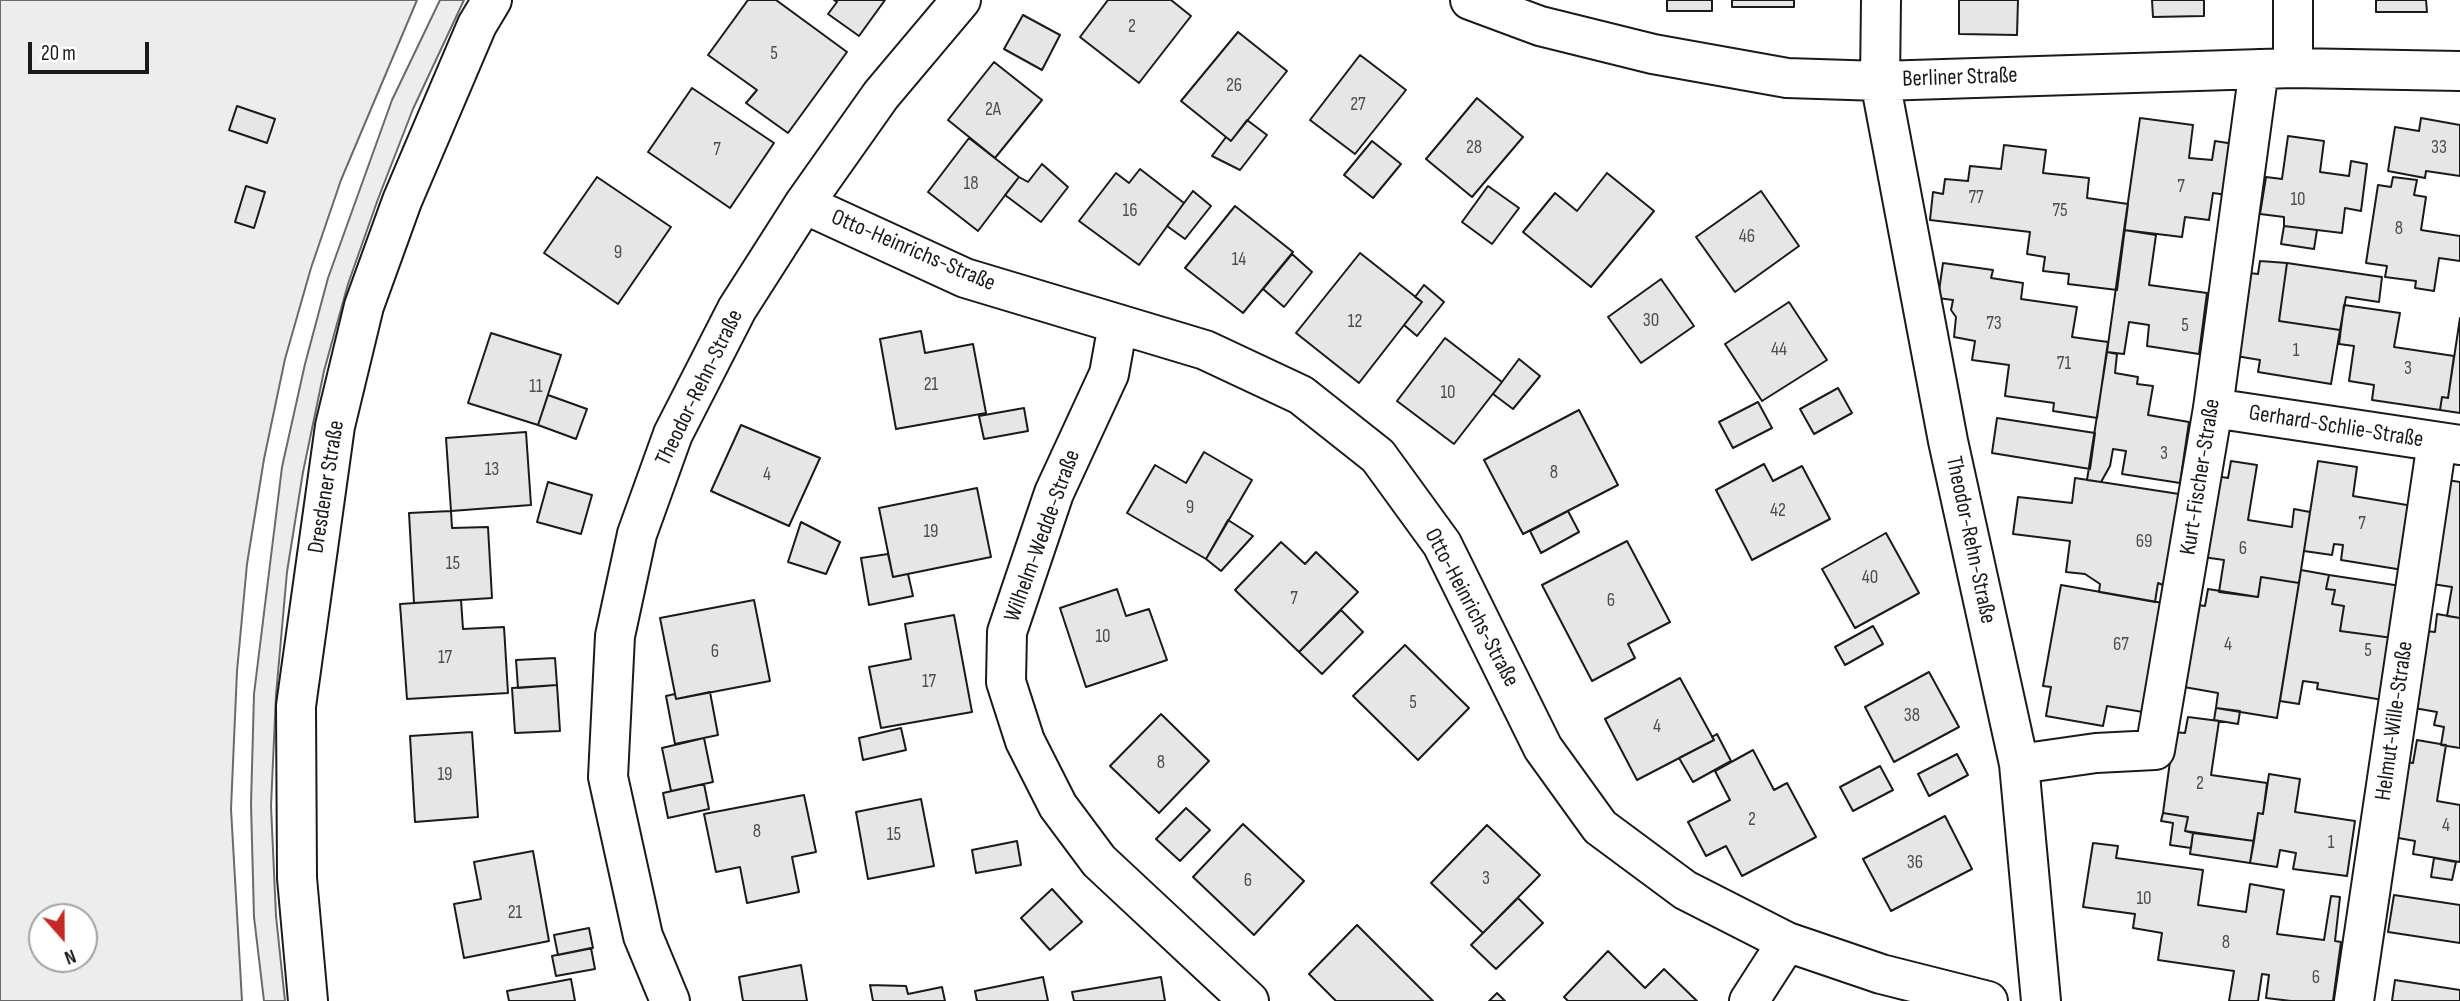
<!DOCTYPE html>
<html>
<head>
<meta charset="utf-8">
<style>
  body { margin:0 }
  #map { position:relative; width:2460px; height:1001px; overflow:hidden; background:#fff; font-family:"Sofia Sans Condensed",sans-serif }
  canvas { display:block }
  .north { position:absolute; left:28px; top:903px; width:70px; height:70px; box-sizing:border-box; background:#fff; border:2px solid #a3a3a3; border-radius:50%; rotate:159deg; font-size:19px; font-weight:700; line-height:28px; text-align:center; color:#1a1a1a }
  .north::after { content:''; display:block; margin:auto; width:24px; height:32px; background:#c62828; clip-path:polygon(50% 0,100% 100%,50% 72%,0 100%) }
  .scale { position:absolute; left:28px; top:42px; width:121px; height:32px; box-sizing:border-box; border:4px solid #1a1a1a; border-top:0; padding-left:9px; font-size:21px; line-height:24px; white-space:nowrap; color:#1a1a1a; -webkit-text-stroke:5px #fff; paint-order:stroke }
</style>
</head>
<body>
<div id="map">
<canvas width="2460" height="1001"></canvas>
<div class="north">N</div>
<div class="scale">20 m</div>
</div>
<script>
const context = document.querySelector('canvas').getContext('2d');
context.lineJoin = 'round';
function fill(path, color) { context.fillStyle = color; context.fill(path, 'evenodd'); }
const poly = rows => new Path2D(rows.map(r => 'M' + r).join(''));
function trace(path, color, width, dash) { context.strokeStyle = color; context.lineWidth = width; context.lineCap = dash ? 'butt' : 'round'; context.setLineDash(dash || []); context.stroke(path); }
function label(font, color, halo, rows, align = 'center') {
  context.font = font + ' "Sofia Sans Condensed",sans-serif'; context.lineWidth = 5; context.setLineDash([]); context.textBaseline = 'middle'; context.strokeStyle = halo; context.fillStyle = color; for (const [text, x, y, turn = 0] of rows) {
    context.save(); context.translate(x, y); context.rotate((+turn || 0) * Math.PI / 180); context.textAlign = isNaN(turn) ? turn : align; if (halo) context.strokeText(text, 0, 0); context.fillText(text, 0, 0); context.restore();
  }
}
const built = poly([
  [0,0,417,0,341,180,311,268,285,359,264,459,247,564,237,671,231,809,242,1001,0,1001,0,0],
  [42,917,84,917,84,959,42,959,42,917],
  [440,0,464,0,413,109,378,199,348,284,324,371,303,472,287,572,276,695,271,806,276,916,285,1001,264,1001,254,917,251,804,254,694,282,467,305,364,328,278,392,100,440,0]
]);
const building = poly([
  [748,0,776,0,847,52,788,133,746,103,757,90,708,55,748,0],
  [834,0,885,0,859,36,828,14,837,2,834,0],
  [1108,0,1171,0,1191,16,1139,83,1080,37,1108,0],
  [1667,0,1712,0,1712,11,1667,11,1667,0],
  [1732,0,1794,0,1794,7,1732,7,1732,0],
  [1959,0,2018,0,2017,35,1959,34,1959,0],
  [2152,0,2204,0,2204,16,2153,17,2152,0],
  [2376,0,2426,0,2427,12,2376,12,2376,0],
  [1023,15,1060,35,1042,70,1004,49,1023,15],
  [1238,32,1287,71,1231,141,1181,101,1238,32],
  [1360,55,1406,90,1355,154,1310,120,1360,55],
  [994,62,1042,100,995,158,948,120,994,62],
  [692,88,774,143,730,208,648,152,692,88],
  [1477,98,1523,137,1472,197,1426,159,1477,98],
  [237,106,275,119,267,143,229,130,237,106],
  [2140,118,2193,125,2189,158,2212,160,2215,141,2234,144,2227,195,2213,193,2209,220,2185,217,2182,237,2124,230,2140,118],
  [2421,118,2460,125,2460,176,2426,171,2425,178,2388,171,2395,127,2419,131,2421,118],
  [1247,120,1267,135,1240,170,1212,156,1226,137,1231,141,1247,120],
  [2288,136,2324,141,2320,172,2349,176,2351,161,2367,164,2361,211,2345,208,2342,233,2284,226,2284,217,2260,214,2266,177,2282,179,2288,136],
  [969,138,1019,177,978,231,928,192,969,138],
  [1372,141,1401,164,1373,198,1344,175,1372,141],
  [2004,145,2046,150,2043,173,2089,178,2087,198,2128,204,2117,290,2068,284,2069,274,2043,271,2045,257,2027,254,2030,232,1930,220,1933,192,1943,194,1945,179,1968,181,1970,166,2001,169,2004,145],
  [1042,164,1068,187,1041,222,1005,195,1019,177,1028,182,1042,164],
  [1140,169,1184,203,1139,265,1079,221,1116,173,1129,183,1140,169],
  [1607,173,1654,211,1591,287,1523,232,1555,193,1577,211,1607,173],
  [597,177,671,227,618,304,544,253,597,177],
  [2393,177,2417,180,2414,195,2426,197,2421,230,2460,236,2460,261,2439,258,2434,291,2415,288,2416,281,2385,277,2387,266,2366,263,2378,185,2391,187,2393,177],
  [246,186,265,192,254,228,235,222,246,186],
  [1488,186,1519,208,1492,244,1462,222,1488,186],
  [1193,191,1211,206,1185,239,1167,226,1193,191],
  [1761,191,1799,246,1735,292,1696,237,1761,191],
  [1235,206,1293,252,1243,313,1185,268,1235,206],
  [2284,226,2317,230,2314,249,2281,244,2284,226],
  [2124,230,2156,235,2149,285,2207,293,2199,354,2147,346,2149,325,2129,322,2124,354,2107,352,2124,230],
  [1360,253,1422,302,1359,383,1296,333,1360,253],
  [1292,254,1312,272,1284,307,1263,289,1292,254],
  [2260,261,2287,263,2279,321,2340,330,2331,384,2258,372,2260,360,2236,356,2249,273,2258,274,2260,261],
  [1943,263,1993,270,1991,278,2023,283,2021,299,2077,307,2072,337,2108,342,2097,418,2053,411,2054,403,2005,396,2009,365,1972,360,1975,341,1954,337,1956,317,1951,310,1953,300,1938,298,1943,263],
  [2287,263,2382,277,2379,302,2346,297,2340,330,2279,321,2287,263],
  [1661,279,1694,326,1641,363,1608,317,1661,279],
  [1424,285,1444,302,1417,336,1404,325,1422,302,1415,297,1424,285],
  [1789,302,1827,360,1762,401,1725,344,1789,302],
  [2344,305,2400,313,2394,347,2454,356,2448,398,2442,397,2440,410,2372,400,2374,385,2349,381,2354,346,2339,344,2344,305],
  [2460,318,2460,413,2440,410,2442,397,2448,398,2460,318],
  [921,331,925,353,973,344,986,413,896,429,880,339,921,331],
  [491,333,561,355,538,425,468,403,491,333],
  [1445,338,1502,382,1454,444,1397,401,1445,338],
  [2107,352,2117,354,2115,373,2138,377,2137,384,2153,386,2148,415,2189,422,2180,483,2122,474,2126,451,2113,449,2110,466,2101,482,2087,480,2107,352],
  [1519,359,1540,376,1513,409,1493,394,1519,359],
  [1838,388,1852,413,1814,434,1800,409,1838,388],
  [548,395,587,409,576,439,538,425,548,395],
  [1758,402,1772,428,1733,448,1719,422,1758,402],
  [1024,408,1028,431,984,439,979,416,1024,408],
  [1579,410,1618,485,1523,534,1484,460,1579,410],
  [1997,418,2095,433,2090,469,1992,453,1997,418],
  [741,425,820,458,789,526,711,491,741,425],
  [526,432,531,505,451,511,446,438,526,432],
  [1204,452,1252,480,1206,559,1127,513,1155,465,1186,483,1204,452],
  [2231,461,2257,465,2248,520,2292,527,2294,509,2310,512,2299,583,2261,577,2258,597,2219,592,2224,560,2203,557,2216,476,2228,478,2231,461],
  [2318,461,2357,467,2353,496,2413,506,2403,570,2341,560,2343,545,2334,544,2332,555,2304,551,2318,461],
  [1764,464,1773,481,1802,466,1830,519,1752,560,1716,490,1764,464],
  [2075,478,2179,494,2165,586,2158,583,2155,602,2099,592,2100,584,2085,574,2066,572,2070,541,2013,534,2018,497,2072,503,2075,478],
  [2447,480,2460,482,2460,618,2447,616,2452,587,2432,584,2447,480],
  [548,482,592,495,581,534,537,522,548,482],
  [977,488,991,557,893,577,879,508,977,488],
  [451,511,452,528,488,527,492,598,414,603,409,513,451,511],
  [1568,511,1579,532,1541,553,1530,531,1568,511],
  [1228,520,1253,536,1221,571,1206,559,1228,520],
  [801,522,840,542,826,574,788,562,801,522],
  [1886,533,1919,593,1855,628,1822,569,1886,533],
  [1627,541,1670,622,1628,644,1635,658,1592,681,1542,585,1627,541],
  [1281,542,1305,564,1316,552,1358,592,1299,652,1235,590,1281,542],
  [888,554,893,577,908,574,913,596,869,605,861,558,888,554],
  [2301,570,2329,575,2326,589,2335,590,2332,604,2344,606,2340,631,2393,638,2383,700,2317,689,2318,683,2303,681,2299,704,2280,701,2301,570],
  [2329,575,2401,586,2393,638,2340,631,2344,606,2332,604,2335,590,2326,589,2329,575],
  [2261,577,2299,583,2277,718,2216,708,2218,693,2184,687,2198,605,2205,606,2208,589,2258,597,2261,577],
  [2061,585,2163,603,2143,712,2107,706,2103,726,2046,716,2051,687,2043,686,2061,585],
  [1117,589,1126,616,1149,609,1167,660,1086,687,1060,608,1117,589],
  [461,600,463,629,504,627,508,693,407,699,400,604,461,600],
  [754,600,770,681,676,699,660,618,754,600],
  [1341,610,1363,632,1322,674,1299,652,1341,610],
  [2437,614,2460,618,2460,748,2441,745,2444,727,2434,725,2437,712,2414,708,2426,631,2435,632,2437,614],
  [954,615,972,712,881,728,869,667,911,659,905,624,954,615],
  [1873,626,1883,644,1845,665,1835,647,1873,626],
  [1405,645,1469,708,1418,760,1353,696,1405,645],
  [555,658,557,685,518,688,516,660,555,658],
  [1929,672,1959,727,1894,762,1865,707,1929,672],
  [1680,678,1714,740,1637,780,1605,719,1680,678],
  [557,685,560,731,515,733,512,688,557,685],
  [710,692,718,735,675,744,666,696,675,694,676,699,710,692],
  [2216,708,2240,711,2238,724,2214,720,2216,708],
  [1161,714,1209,761,1159,813,1110,766,1161,714],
  [2188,717,2219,721,2211,775,2267,783,2263,814,2258,813,2254,841,2185,831,2188,817,2163,813,2174,732,2185,733,2188,717],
  [901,728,906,750,863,760,859,738,901,728],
  [472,732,478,817,415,822,410,736,472,732],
  [1717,734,1731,761,1693,782,1679,758,1714,740,1712,737,1717,734],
  [704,738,713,782,671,791,662,748,704,738],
  [2417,740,2446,745,2437,801,2460,805,2460,862,2413,854,2415,841,2393,837,2405,762,2413,763,2417,740],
  [1753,750,1774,790,1787,783,1816,837,1742,876,1726,846,1706,856,1688,822,1730,800,1715,771,1753,750],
  [1957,754,1968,775,1929,796,1918,774,1957,754],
  [1880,766,1893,790,1853,811,1840,787,1880,766],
  [2269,774,2300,779,2295,812,2355,821,2347,876,2293,869,2296,853,2280,850,2277,867,2250,863,2258,813,2263,814,2269,774],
  [704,784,709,809,668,818,663,793,704,784],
  [804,795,816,852,792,857,799,892,747,903,740,867,716,872,704,814,804,795],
  [921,799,934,866,868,879,856,812,921,799],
  [1186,808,1210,830,1180,861,1156,839,1186,808],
  [2163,813,2188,817,2185,831,2193,833,2191,848,2170,845,2173,823,2161,821,2163,813],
  [1945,816,1972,869,1891,911,1863,859,1945,816],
  [1243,824,1304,881,1254,935,1193,877,1243,824],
  [1487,825,1540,875,1483,933,1431,883,1487,825],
  [2193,833,2254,841,2250,863,2190,854,2193,833],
  [1017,841,1021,865,976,873,972,850,1017,841],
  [2093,843,2118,846,2116,858,2203,870,2198,905,2246,912,2250,884,2284,890,2277,934,2324,940,2331,896,2340,897,2335,941,2341,942,2333,1001,2291,1001,2266,998,2269,975,2262,974,2258,1001,2229,1001,2234,971,2158,960,2162,933,2133,928,2135,914,2083,907,2093,843],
  [533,851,549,941,464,958,454,904,481,899,474,862,533,851],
  [2434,858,2456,862,2452,880,2431,877,2434,858],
  [1052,889,1082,922,1050,950,1021,918,1052,889],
  [2394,895,2460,905,2460,943,2388,932,2394,895],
  [1518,898,1543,923,1496,969,1471,945,1518,898],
  [1357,925,1433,1001,1336,1001,1309,974,1357,925],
  [589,928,593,948,558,955,554,935,589,928],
  [591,948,595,969,556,976,552,956,591,948],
  [1608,951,1645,988,1664,969,1697,1001,1568,1001,1564,997,1608,951],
  [801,965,807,1001,743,1001,739,977,801,965],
  [1043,977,1048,1001,977,1001,975,991,1043,977],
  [1161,977,1165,1001,1074,1001,1072,992,1161,977],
  [571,979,575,1001,509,1001,507,991,571,979],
  [2395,980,2460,990,2460,1001,2392,1001,2395,980],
  [870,985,906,986,908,994,942,987,945,1001,873,1001,870,985],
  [1497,993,1505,1001,1489,1001,1497,993]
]);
const minor = poly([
  [1470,0,1540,26,1653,54,1787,78,1880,81,2293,68,2460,71],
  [1881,0,1880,81,1948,441,2019,764,2041,1001],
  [2293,68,2293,0],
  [804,204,965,278,1205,350,1301,395,1378,456,1442,544,1543,748,1600,827,1685,890,1787,942,1881,974,1988,1001],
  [1118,324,1109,374,1054,493,1007,632,1006,682,1025,741,1058,806,1099,861,1249,1001],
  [2213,408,2460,445],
  [2019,764,2096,753,2155,750,2213,408,2259,69],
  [308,1001,297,878,296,706,335,426,364,306,402,201,477,25,492,0],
  [670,1001,643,936,608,777,615,636,637,534,673,434,737,309,804,204,881,95,961,0],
  [1749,1001,1787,942],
  [2354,1001,2437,442]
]);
const numberNames = [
  ["2",1132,27],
  ["5",774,54],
  ["26",1234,86],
  ["27",1358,105],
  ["2A",993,110],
  ["28",1474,148],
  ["33",2439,148],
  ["7",717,150],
  ["18",971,184],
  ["7",2181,187],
  ["77",1976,198],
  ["10",2298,200],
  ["16",1130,211],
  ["75",2060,211],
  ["8",2399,229],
  ["46",1747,237],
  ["9",618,253],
  ["14",1239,260],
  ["30",1651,321],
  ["12",1355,322],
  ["73",1994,324],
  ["5",2185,326],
  ["44",1779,350],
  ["1",2296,351],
  ["71",2064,364],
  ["3",2408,369],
  ["21",931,385],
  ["11",536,387],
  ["10",1448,393],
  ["3",2164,454],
  ["13",492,470],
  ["8",1554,473],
  ["4",767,475],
  ["9",1190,508],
  ["42",1778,511],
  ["7",2362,524],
  ["19",931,532],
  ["69",2144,542],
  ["6",2243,549],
  ["15",453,564],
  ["40",1870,578],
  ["7",1294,599],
  ["6",1611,601],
  ["10",1103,637],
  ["67",2121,645],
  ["4",2228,645],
  ["5",2368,651],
  ["6",715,652],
  ["17",445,658],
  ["17",929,682],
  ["5",1413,703],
  ["38",1912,716],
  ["4",1657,727],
  ["8",1161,763],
  ["19",445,775],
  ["2",2200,784],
  ["2",1752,820],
  ["4",2446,826],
  ["8",757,832],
  ["15",894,835],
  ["1",2331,843],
  ["36",1915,863],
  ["3",1486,879],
  ["6",1248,881],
  ["10",2144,899],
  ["21",515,913],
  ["8",2226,943],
  ["6",2316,978]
];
const streetNames = [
  ["Berliner Straße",1960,78,-2],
  ["Otto-Heinrichs-Straße",913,251,23],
  ["Theodor-Rehn-Straße",700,388,-64],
  ["Gerhard-Schlie-Straße",2336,427,9],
  ["Kurt-Fischer-Straße",2201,477,-81],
  ["Dresdener Straße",327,487,-81],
  ["Wilhelm-Wedde-Straße",1043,536,-70],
  ["Theodor-Rehn-Straße",1970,540,78],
  ["Otto-Heinrichs-Straße",1471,608,62],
  ["Helmut-Wille-Straße",2395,721,-82]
];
fill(built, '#ededed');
trace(built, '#6a6a6a', 2);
fill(building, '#e6e6e6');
trace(building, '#1a1a1a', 2);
trace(minor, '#1a1a1a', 42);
trace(minor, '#fff', 38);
label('19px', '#4d4d4d', null, numberNames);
label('23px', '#1a1a1a', '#fff', streetNames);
</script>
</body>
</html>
